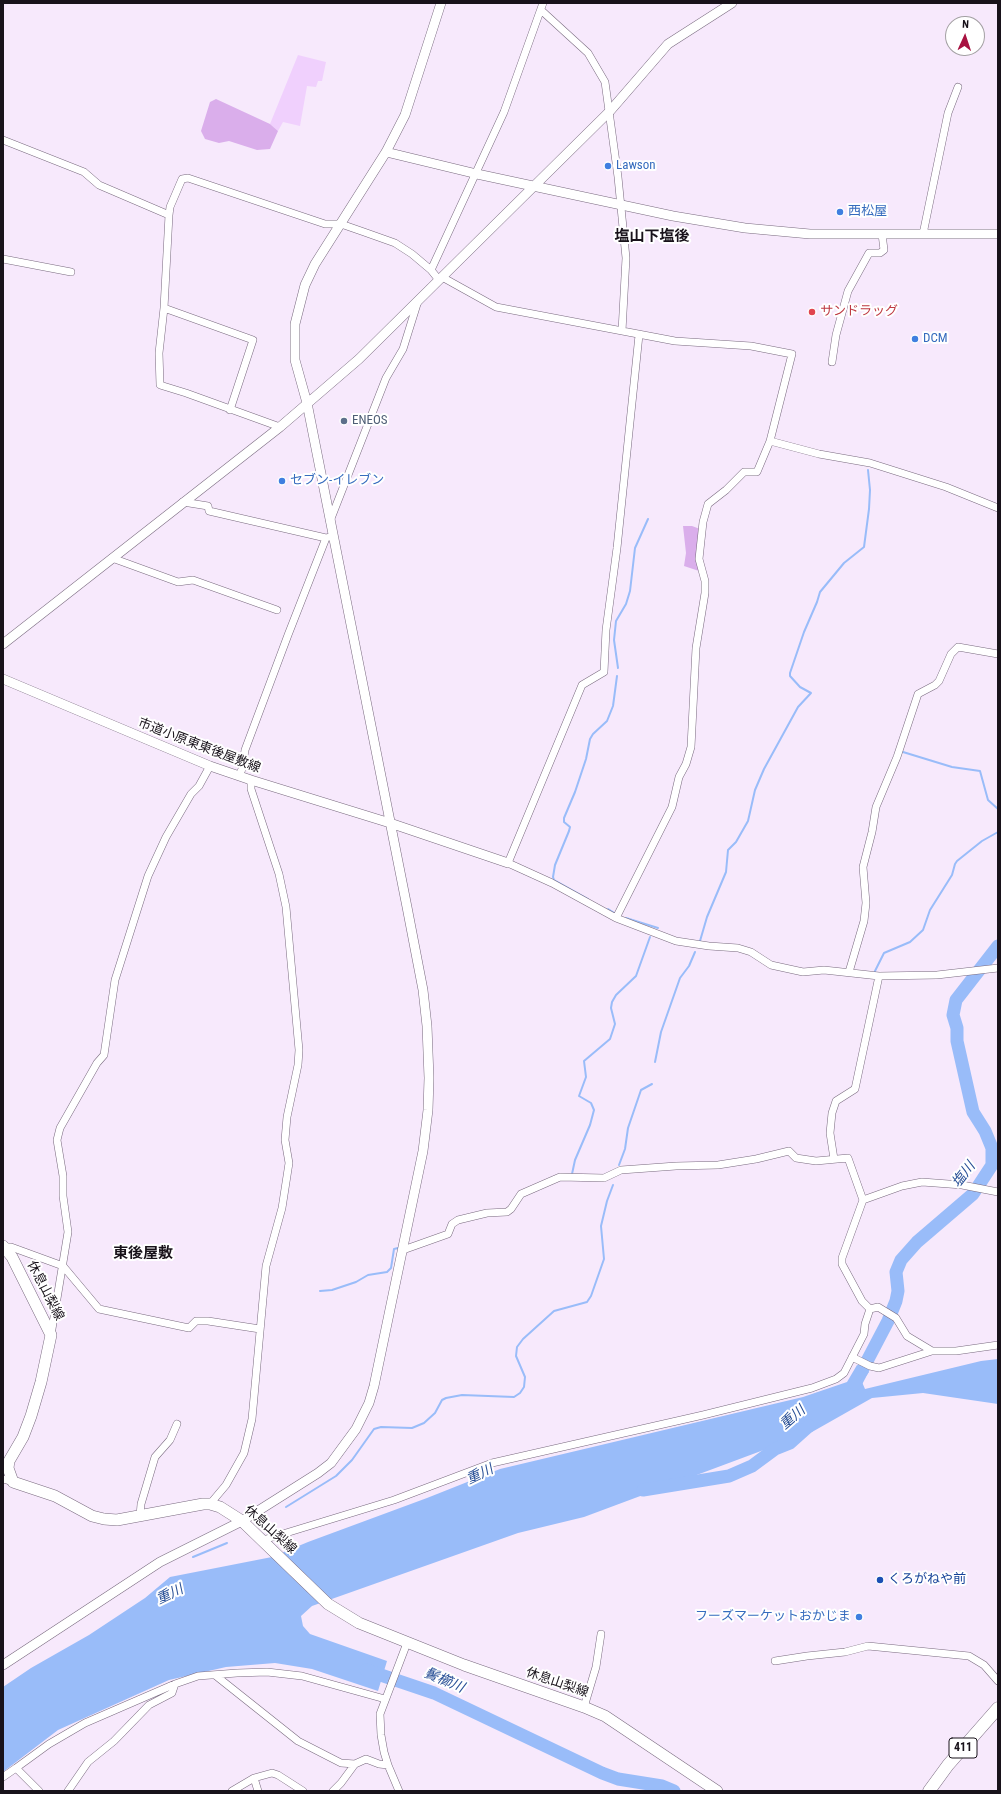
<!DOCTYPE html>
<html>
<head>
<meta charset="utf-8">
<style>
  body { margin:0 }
  #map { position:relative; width:1001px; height:1794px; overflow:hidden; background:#f7e9fc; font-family:"Roboto Condensed",sans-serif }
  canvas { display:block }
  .frame { position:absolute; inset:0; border:4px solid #18121a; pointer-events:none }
  .north { position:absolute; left:945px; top:16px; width:40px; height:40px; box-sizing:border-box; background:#fff; border:1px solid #a3a0a3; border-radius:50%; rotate:3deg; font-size:11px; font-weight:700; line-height:16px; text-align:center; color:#18121a }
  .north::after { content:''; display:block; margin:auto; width:14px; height:18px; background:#a81241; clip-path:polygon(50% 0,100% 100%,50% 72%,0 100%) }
</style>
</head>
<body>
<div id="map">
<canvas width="1001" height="1794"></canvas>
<div class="frame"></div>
<div class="north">N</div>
</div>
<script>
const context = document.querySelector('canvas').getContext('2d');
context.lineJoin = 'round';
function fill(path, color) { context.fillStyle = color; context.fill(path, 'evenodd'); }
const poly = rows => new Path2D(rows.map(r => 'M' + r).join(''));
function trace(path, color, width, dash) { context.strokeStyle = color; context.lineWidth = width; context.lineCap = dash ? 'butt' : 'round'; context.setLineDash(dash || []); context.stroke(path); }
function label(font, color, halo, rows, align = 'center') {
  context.font = font + ' "Roboto Condensed","Noto Sans JP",sans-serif'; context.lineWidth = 4; context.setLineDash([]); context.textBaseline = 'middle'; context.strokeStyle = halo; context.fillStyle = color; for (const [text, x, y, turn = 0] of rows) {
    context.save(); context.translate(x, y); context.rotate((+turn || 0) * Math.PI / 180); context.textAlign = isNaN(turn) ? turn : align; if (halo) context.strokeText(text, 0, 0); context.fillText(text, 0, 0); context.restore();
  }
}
const green = poly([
  [298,55,326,62,322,81,318,81,316,87,307,86,300,126,283,122,278,131,270,124]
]);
const forest = poly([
  [216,99,270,124,278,131,270,149,257,150,229,141,219,143,205,139,201,131,210,102],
  [683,526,692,526,700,529,699,571,684,566,686,553]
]);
const water = poly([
  [998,1359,998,1404,923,1393,872,1398,812,1432,584,1517,518,1533,312,1606,301,1616,303,1626,310,1634,387,1661,378,1691,312,1669,275,1663,226,1667,169,1680,58,1730,3,1772,3,1687,31,1668,89,1635,145,1598,170,1577,272,1557,308,1542,427,1498,500,1469,803,1397,847,1382,857,1365,869,1372,862,1382,865,1389,981,1361]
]);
const stream = poly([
  [618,668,614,640,616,621,626,604,630,591,635,548,648,519],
  [903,752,952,767,980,771,988,800,998,809],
  [588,899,554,880,553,877,555,865,569,831,570,827,564,822,564,818,575,792,586,759,590,739,593,734,607,721,613,706,617,676],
  [608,909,616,914],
  [626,918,658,928],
  [700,941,707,917,726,872,728,850,736,842,748,821,755,790,764,769,798,707,811,693,800,687,790,676,790,673,804,632,817,602,820,592,844,563,864,547,869,509,870,490,868,470],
  [875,971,884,953,910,942,923,930,930,910,952,875,955,864,957,861,982,841,998,832],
  [655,1062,661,1032,680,978,689,966,695,952],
  [619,1165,625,1149,628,1128,641,1090,652,1084],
  [572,1174,575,1160,590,1125,594,1110,591,1103,579,1096,586,1077,584,1061,610,1039,615,1024,611,1008,612,1002,616,995,636,976,650,937],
  [320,1291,332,1290,356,1282,368,1275,387,1272,391,1268,394,1249,398,1248],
  [286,1507,336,1476,352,1460,374,1429,381,1427,412,1428,424,1423,435,1413,442,1400,446,1398,462,1395,514,1397,520,1393,524,1387,525,1377,516,1356,517,1347,523,1339,554,1311,587,1302,591,1296,604,1259,601,1226,607,1201,613,1185],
  [193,1557,227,1543]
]);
const river = poly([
  [855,1384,888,1321,896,1301,898,1291,896,1272,901,1260,917,1242,973,1194,992,1165,992,1148,985,1131,973,1112,957,1041,957,1028,953,1015,956,1000,998,946],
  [643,1490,729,1476,752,1466,775,1449,790,1443,809,1426],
  [366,1670,434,1693,602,1773,618,1779,662,1786,674,1791]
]);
const minor = poly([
  [542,11,588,53,605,82,618,177,626,258,622,331],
  [3,140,84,172,99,185,169,215],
  [923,234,948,113,958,87],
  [3,259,71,272],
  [442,277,496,307,675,341,751,346,792,354,770,441,757,472,744,472,726,490,708,504,703,522,699,559,705,581,705,593,696,648,691,747,686,764,679,777,672,807,616,918],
  [439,280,431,270,504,112,543,3],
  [164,308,253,340,230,410],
  [639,335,617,548,606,630,604,672,582,685,508,863,552,883,616,918,676,941,709,946,738,948,751,952,771,965,803,972,824,970,879,976,937,975,998,968],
  [832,362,836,335,848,291,869,253,880,253,884,250,882,234],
  [280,427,186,393,160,385,159,353,164,308,169,215,170,207,182,179,188,178,325,224,341,224,364,232,395,243,412,254,431,270],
  [770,441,819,454,870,463,946,487,998,508],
  [183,502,208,506,209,511,326,538],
  [330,521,386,378,403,349,418,301],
  [112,558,178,582,193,580,277,610],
  [239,776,242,769,245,750,288,635,326,538,333,536],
  [849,972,864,921,866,903,863,867,872,832,876,807,897,757,918,694,935,685,939,681,951,654,958,647,998,654],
  [834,1159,830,1133,832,1113,836,1101,855,1089,879,976],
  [863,1200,902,1186,922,1182,962,1185,998,1192],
  [4,1247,11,1247,63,1266,99,1309,189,1328,196,1321,208,1321,260,1329],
  [403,1250,448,1234,452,1224,458,1220,487,1213,507,1212,511,1209,521,1194,560,1177,604,1178,621,1170,676,1166,718,1165,756,1159,789,1151,796,1158,816,1161,848,1158,863,1200,842,1258,842,1264,862,1301,870,1309,878,1307,896,1318,907,1336,932,1351,956,1351,998,1345],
  [51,1335,68,1232,63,1196,63,1176,57,1140,60,1128,97,1063,104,1055,115,980,148,876,166,837,191,794,199,786,210,766],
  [852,1357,870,1366,879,1368,932,1351],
  [3,1479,13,1482],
  [210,1504,226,1485,244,1453,252,1419,266,1266,282,1208,289,1163,285,1140,287,1117,298,1065,299,1050,286,907,279,874,251,789,251,780],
  [140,1516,141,1504,155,1457,170,1440,177,1424],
  [263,1540,394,1500,492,1463,703,1415,812,1388,836,1379,844,1373,864,1334,865,1324,870,1309],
  [775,1661,807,1656,845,1652,868,1646,969,1656,984,1665,998,1681],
  [215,1675,298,1741,341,1763,355,1764],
  [584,1707,596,1667,601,1634],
  [16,1768,49,1744,85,1723,175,1684,198,1676,237,1673,267,1672,302,1676,385,1699],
  [3,1777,16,1768,39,1791],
  [254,1778,258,1791],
  [68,1791,88,1762,114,1741,149,1705,172,1693,175,1684],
  [232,1791,254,1778,272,1773,278,1775,303,1791],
  [333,1791,341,1783,355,1764,366,1759,379,1764,388,1765],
  [399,1791,388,1765,384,1752,381,1735,380,1714,407,1643]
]);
const tertiary = poly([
  [386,152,477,174,673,216,745,228,810,234,998,234],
  [3,644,280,427,359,359,610,111,668,44,732,3],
  [3,679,210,766,251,780,390,823,508,863],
  [3,1665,160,1562,242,1521,318,1473,331,1463,356,1429,369,1403,374,1386,423,1151,428,1110,429,1078,427,1026,423,990,407,907,307,403,295,360,295,324,305,285,315,264,386,152,405,115,441,3]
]);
const secondary = poly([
  [3,1246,12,1257,51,1335,41,1382,31,1416,23,1437,9,1461,8,1468,13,1482,55,1496,92,1516,104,1519,117,1520,203,1504,210,1504,220,1507,242,1521,328,1604,359,1623,464,1665,584,1707,605,1716,717,1791]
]);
const trunk = poly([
  [929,1791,948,1765,998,1708]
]);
const markers = [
  [608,166,4,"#3f7fe0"],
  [840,212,4,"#3f7fe0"],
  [812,312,4,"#e0444e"],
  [915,339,4,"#3f7fe0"],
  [344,421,4,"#5c6f8a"],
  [282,481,4,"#3f7fe0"],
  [880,1580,4,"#1a4fb4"],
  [859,1617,4,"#3f7fe0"]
];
const shields = [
  [963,1748,28]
];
const shieldNames = [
  ["411",963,1748]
];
const shopNames = [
  ["Lawson",616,166],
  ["西松屋",848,212],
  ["DCM",923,339],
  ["セブン-イレブン",290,481],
  ["フーズマーケットおかじま",851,1617,"right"]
];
const healthNames = [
  ["サンドラッグ",820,312]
];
const serviceNames = [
  ["ENEOS",352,421]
];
const streetNames = [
  ["市道小原東東後屋敷線",199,746,21],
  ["休息山梨線",45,1291,63],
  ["休息山梨線",270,1530,42],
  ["休息山梨線",557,1683,19]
];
const transitNames = [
  ["くろがねや前",888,1580]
];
const waterNames = [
  ["塩川",964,1175,-52],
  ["重川",793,1418,-41],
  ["重川",480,1475,-26],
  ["重川",170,1595,-26],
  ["鬢櫛川",444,1681,23]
];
const quarterNames = [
  ["塩山下塩後",652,237],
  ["東後屋敷",143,1254]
];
fill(green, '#f0d0fd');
fill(forest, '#daaeeb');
fill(water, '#99bcf9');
trace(stream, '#99bcf9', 2);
trace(river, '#99bcf9', 13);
trace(minor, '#796a7f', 8);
trace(tertiary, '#796a7f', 10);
trace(secondary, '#796a7f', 12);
trace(trunk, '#796a7f', 13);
trace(minor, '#fff', 7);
trace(tertiary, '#fff', 9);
trace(secondary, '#fff', 11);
trace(trunk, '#fff', 12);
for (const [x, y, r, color] of markers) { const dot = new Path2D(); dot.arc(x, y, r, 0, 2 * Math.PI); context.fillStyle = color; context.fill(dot); trace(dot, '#fff', 1.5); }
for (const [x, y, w] of shields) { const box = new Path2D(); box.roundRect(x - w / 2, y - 10, w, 20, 3); context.fillStyle = '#fff'; context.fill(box); trace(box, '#18121a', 1); }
label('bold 12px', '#18121a', null, shieldNames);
label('13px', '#366cbe', '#fff', shopNames, 'left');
label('13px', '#be3a42', '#fff', healthNames, 'left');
label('13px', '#4e5e75', '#fff', serviceNames, 'left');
label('13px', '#18121a', '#fff', streetNames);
label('13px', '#164399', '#fff', transitNames, 'left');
label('italic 14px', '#295097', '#fff', waterNames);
label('bold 15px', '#18121a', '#fff', quarterNames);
</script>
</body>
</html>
